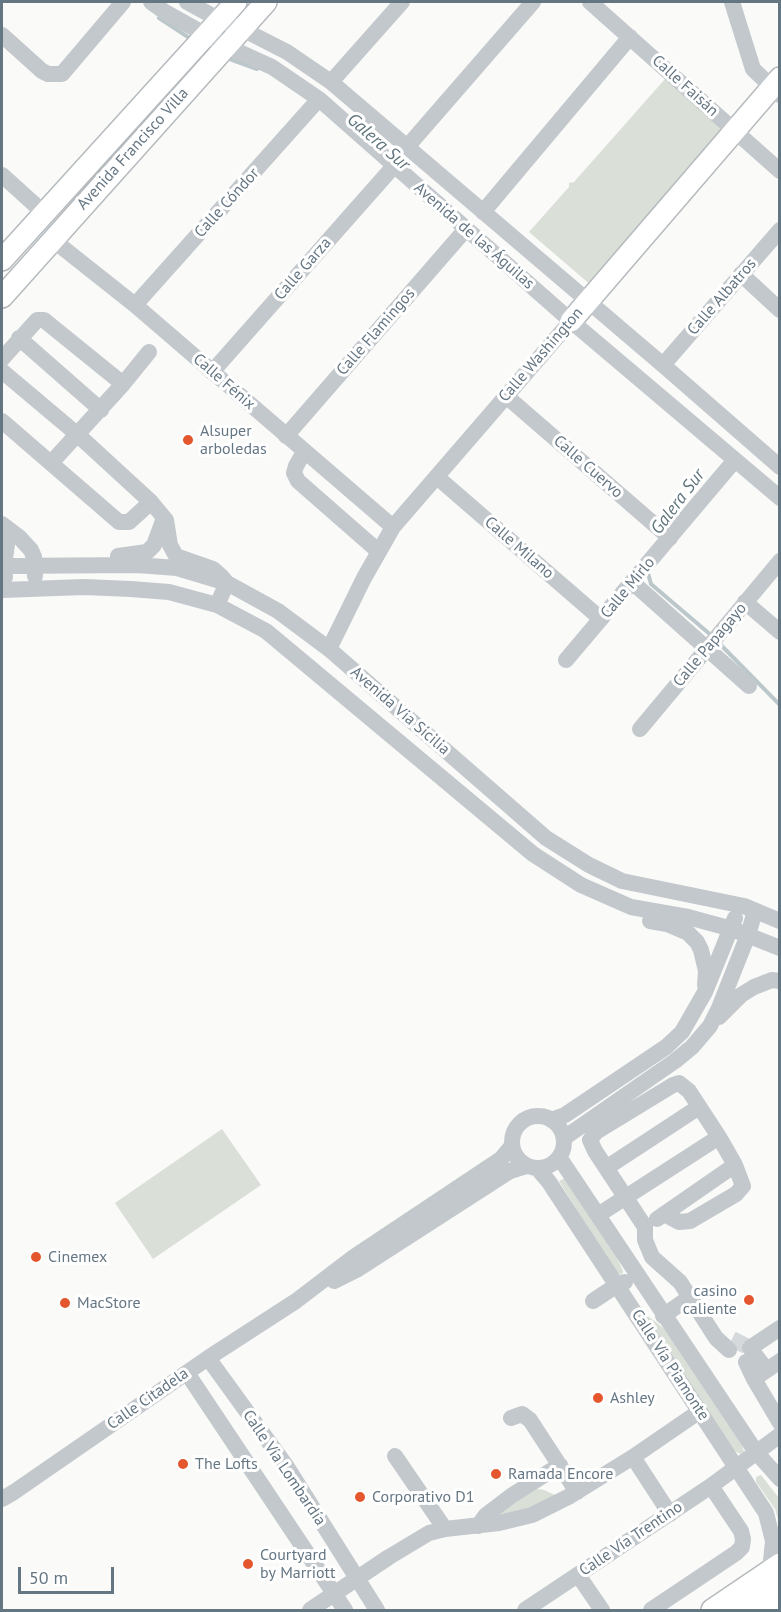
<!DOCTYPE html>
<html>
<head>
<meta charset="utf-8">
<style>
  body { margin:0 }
  #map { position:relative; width:781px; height:1612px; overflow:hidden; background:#fafaf8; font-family:"PT Sans",sans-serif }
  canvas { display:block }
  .frame { position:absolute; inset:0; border:3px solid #657683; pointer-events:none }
  .scale { position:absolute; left:18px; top:1567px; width:96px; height:27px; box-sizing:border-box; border:3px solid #657683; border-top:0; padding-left:8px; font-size:18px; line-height:21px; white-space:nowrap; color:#657683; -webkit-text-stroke:4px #fff; paint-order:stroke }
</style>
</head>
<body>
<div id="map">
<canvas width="781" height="1612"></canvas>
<div class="frame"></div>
<div class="scale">50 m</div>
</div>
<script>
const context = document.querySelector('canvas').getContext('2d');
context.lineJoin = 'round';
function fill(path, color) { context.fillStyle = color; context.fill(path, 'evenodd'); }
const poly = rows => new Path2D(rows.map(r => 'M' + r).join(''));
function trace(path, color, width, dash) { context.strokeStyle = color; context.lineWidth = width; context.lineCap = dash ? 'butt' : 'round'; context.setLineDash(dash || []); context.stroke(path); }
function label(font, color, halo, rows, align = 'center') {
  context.font = font + ' "PT Sans",sans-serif'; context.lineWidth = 6; context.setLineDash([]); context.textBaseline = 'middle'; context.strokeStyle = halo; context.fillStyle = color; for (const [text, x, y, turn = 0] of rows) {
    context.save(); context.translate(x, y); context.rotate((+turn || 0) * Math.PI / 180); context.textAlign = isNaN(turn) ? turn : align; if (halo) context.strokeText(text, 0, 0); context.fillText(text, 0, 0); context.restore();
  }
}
const green = poly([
  [665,79,724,131,592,286,529,232,569,187,569,183,574,182],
  [222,1129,261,1185,153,1259,115,1203],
  [565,1178,617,1258,623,1271,622,1275,616,1273,559,1181],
  [645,1314,665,1329,742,1445,744,1452,740,1454,733,1450],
  [761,1475,779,1498,779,1522,775,1509,756,1482,756,1477],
  [538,1489,544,1490,555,1495,539,1505,495,1517,530,1491]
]);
const stream = poly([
  [159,18,191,39],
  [227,58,257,69],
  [648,573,651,584,712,636],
  [717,641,780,705]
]);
const minorTunnel = poly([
  [732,1339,750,1348]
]);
const minor = poly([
  [151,2,165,12,226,46,272,67,319,99,571,321,780,498],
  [187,2,220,20,242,29,287,52,331,82,663,365,780,467],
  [590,2,780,171],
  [732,2,753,69,780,95],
  [2,35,42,71,48,74,62,74,123,2],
  [331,82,402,2],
  [407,147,533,2],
  [2,175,44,213],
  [483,212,630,37],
  [53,240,135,305,393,527],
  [741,274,780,310],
  [135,305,319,99],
  [19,338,101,410],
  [2,359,37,320,44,320,123,384,51,463],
  [663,365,780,230],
  [2,371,78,435,151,502,166,520,170,545,176,556,213,569,222,577,227,583,217,605],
  [212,372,394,166],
  [123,384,149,352],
  [506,396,670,538],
  [2,421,119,522,129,522,151,502],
  [286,436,466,229],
  [304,452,296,466,294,473,298,481,378,551],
  [437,477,601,619],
  [2,524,19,537,31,550,34,557,35,576],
  [118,556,147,552,154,545,164,518],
  [2,566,137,565,177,568,227,583,278,611,329,649,546,838,589,865,622,881,744,906,780,921],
  [5,577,4,566,9,530],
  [632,582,749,686],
  [2,590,84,587,131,589,169,592,217,605,266,631,533,854,581,885,631,907,688,917,732,929,780,948],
  [745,602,780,632],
  [329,649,364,578,393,527,571,321],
  [566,660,735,460],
  [640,729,780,561],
  [650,921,667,924,688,933,697,942,701,950,706,971,705,985],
  [719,1017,741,995,754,987,772,980,780,981],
  '512 1142a26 26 0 1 1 52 0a26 26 0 1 1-52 0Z',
  [551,1120,565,1115,666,1047,682,1032,705,992,735,918],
  [564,1138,675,1061,692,1047,710,1026,719,1008,748,935,755,911],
  [559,1157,756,1452,780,1479],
  [606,1168,699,1107],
  [538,1169,549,1182,766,1513,773,1541,770,1571],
  [664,1214,679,1222,690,1221,736,1194,743,1186,735,1165,719,1137,689,1091,679,1083,673,1085,596,1132,590,1140,595,1151,645,1227,645,1240,652,1257,680,1282,716,1338,729,1350],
  [598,1215,719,1137],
  [657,1219,735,1165],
  [334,1281,358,1269,510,1171,526,1166],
  [593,1301,617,1285,625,1282],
  [663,1316,690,1297],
  [208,1358,287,1467,377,1610],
  [780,1361,754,1379,780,1423],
  [746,1362,754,1379],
  [766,1369,750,1348,780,1328],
  [187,1373,345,1610],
  [511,1418,522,1414,530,1420,577,1492],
  [395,1456,445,1529],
  [633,1457,670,1514],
  [2,1499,14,1492,208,1358,296,1301,351,1259,501,1159,512,1146],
  [478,1526,486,1515,511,1496,560,1465],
  [578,1575,602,1610],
  [310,1610,389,1557,429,1533,445,1529,499,1523,532,1515,570,1496,633,1457,700,1411],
  [525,1610,711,1486,780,1435],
  [651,1610,736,1553,742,1547,743,1539,741,1531,711,1486]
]);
const major = poly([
  [2,260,236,2],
  [2,297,266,2],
  [571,321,780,78],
  [712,1610,780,1564]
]);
const highway = poly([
  [729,1610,780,1578],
  [760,1610,780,1598]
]);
const markers = [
  [188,440,6,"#e4572e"],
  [36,1257,6,"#e4572e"],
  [749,1300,6,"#e4572e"],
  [65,1303,6,"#e4572e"],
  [598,1398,6,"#e4572e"],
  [183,1464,6,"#e4572e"],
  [496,1474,6,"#e4572e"],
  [360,1497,6,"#e4572e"],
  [248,1564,6,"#e4572e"]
];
const streetNames = [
  ["Calle Faisán",685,86,42],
  ["Avenida Francisco Villa",133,149,-48],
  ["Calle Cóndor",227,203,-48],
  ["Avenida de las Águilas",474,236,41],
  ["Calle Garza",303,269,-49],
  ["Calle Albatros",722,297,-49],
  ["Calle Flamingos",376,332,-49],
  ["Calle Washington",541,355,-49],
  ["Calle Fénix",224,382,41],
  ["Calle Cuervo",588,467,41],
  ["Calle Milano",519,548,41],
  ["Calle Mirlo",628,588,-50],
  ["Calle Papagayo",710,645,-50],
  ["Avenida Via Sicilia",400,711,41],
  ["Calle Vía Piamonte",670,1365,57],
  ["Calle Citadela",148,1399,-35],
  ["Calle Vía Lombardía",284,1468,56],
  ["Calle Vía Trentino",631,1539,-34]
];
const poiNames = [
  ["Alsuper",200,431],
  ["arboledas",200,449],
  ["Cinemex",48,1257],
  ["casino",737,1291,"right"],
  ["caliente",737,1309,"right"],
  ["MacStore",77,1303],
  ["Ashley",610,1398],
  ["The Lofts",195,1464],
  ["Ramada Encore",508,1474],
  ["Corporativo D1",372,1497],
  ["Courtyard",260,1555],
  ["by Marriott",260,1573]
];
const waterNames = [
  ["Galera Sur",378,142,41],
  ["Galera Sur",678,502,-53]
];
fill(green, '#dadfd7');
trace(stream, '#bbc7cb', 4);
trace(minorTunnel, '#d5d9db', 16, [16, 8]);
trace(major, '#b5babe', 24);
trace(highway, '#b4b9bd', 27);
trace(minor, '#c3c8cc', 16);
trace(major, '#fff', 21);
trace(highway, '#fff', 24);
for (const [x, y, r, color] of markers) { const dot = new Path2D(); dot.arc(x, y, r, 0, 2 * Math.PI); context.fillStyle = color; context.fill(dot); trace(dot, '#fff', 2); }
label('16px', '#657683', '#fff', streetNames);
label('16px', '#657683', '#fff', poiNames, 'left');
label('italic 18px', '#60757c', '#fff', waterNames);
</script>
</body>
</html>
